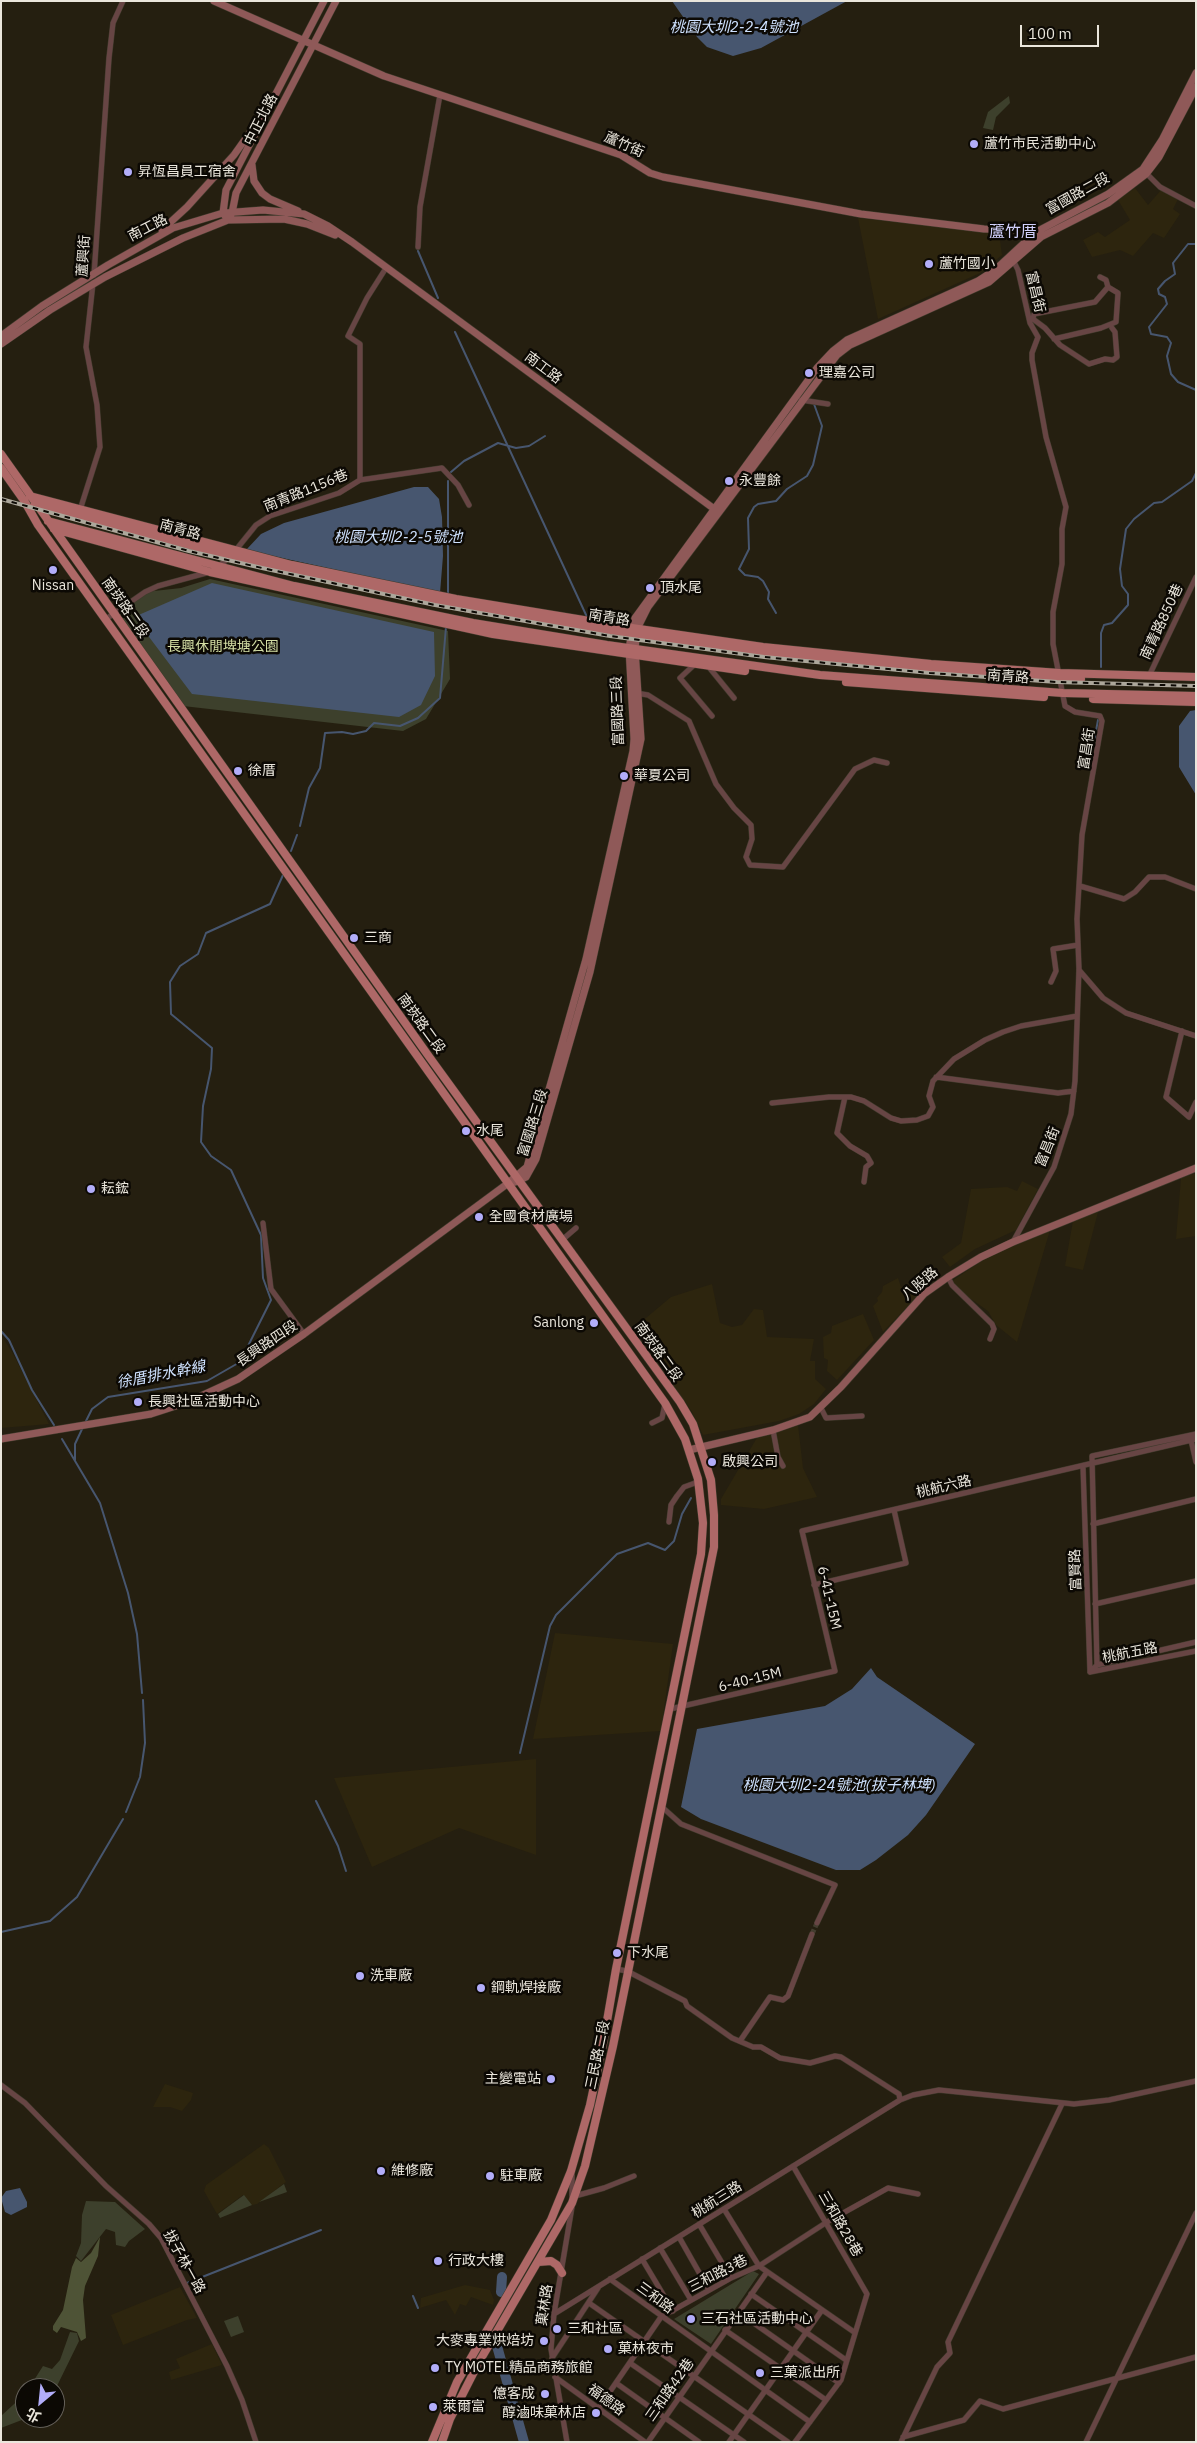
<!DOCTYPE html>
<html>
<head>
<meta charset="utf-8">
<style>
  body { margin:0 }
  #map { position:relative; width:1197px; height:2443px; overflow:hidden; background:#251f10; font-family:"IBM Plex Sans","Noto Sans TC",sans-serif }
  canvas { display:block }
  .frame { position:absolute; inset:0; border:2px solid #eae6dc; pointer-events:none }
  .north { position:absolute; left:15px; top:2378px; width:50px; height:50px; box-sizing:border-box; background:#0c0904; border:1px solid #65615a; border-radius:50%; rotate:208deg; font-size:14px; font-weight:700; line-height:20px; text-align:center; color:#eae6dc }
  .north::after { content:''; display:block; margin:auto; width:18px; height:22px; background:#b2adf9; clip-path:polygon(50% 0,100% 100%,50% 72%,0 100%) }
  .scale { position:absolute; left:1020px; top:25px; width:79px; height:22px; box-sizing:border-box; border:2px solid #eae6dc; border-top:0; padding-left:6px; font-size:15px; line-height:18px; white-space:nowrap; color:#eae6dc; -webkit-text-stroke:4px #0c0904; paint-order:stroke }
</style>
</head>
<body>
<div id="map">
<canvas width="1197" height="2443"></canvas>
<div class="frame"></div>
<div class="north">北</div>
<div class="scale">100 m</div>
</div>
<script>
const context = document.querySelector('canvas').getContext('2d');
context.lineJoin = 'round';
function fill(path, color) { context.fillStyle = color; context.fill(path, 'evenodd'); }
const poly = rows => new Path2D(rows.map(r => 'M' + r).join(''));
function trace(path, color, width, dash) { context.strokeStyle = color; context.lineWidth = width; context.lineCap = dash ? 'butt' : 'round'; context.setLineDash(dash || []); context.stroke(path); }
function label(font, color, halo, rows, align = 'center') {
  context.font = font + ' "IBM Plex Sans","Noto Sans TC",sans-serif'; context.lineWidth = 5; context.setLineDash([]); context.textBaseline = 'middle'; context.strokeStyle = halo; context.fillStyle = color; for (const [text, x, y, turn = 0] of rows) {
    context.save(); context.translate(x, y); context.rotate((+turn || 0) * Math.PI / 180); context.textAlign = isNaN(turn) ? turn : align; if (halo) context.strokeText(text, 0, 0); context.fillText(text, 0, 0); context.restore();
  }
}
const built = poly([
  [1135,188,1148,205,1162,189,1178,199,1173,209,1180,214,1164,238,1153,233,1133,256,1120,250,1092,257,1083,240,1098,232,1105,237,1130,220,1118,200],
  [858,218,999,233,1002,255,980,273,878,319],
  [1196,1173,1196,1236,1176,1239,1181,1178],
  [1022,1181,1038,1189,1016,1230,975,1249,950,1267,942,1257,961,1243,971,1189,1007,1187,1017,1191],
  [1098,1212,1083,1270,1065,1266,1073,1221],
  [1050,1230,1017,1342,996,1325,988,1311,964,1294,952,1281,989,1256],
  [898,1278,901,1287,917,1284,923,1290,883,1332,873,1306,878,1301,877,1298,882,1292,883,1286],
  [712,1284,720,1323,732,1327,742,1325,754,1309,763,1310,767,1337,814,1339,810,1361,815,1361,815,1379,826,1389,814,1404,799,1414,779,1421,703,1435,692,1412,634,1328,671,1297],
  [863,1314,874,1340,837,1380,827,1371,828,1360,824,1358,823,1337,831,1333,832,1326],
  [1,1335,12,1352,49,1424,1,1428],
  [798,1425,803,1468,817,1497,764,1509,721,1505,721,1499,758,1436,785,1430],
  [555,1633,673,1644,661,1731,533,1739],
  [536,1759,536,1855,459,1828,372,1867,334,1778],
  [165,2084,193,2093,191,2100,182,2111,170,2107,153,2107],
  [264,2144,269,2148,286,2182,257,2204,252,2205,243,2195,217,2214,204,2191,206,2185],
  [465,2285,490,2290,494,2300,493,2305,471,2297,466,2306,460,2304,455,2315,446,2300,420,2308,421,2298],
  [180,2287,197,2318,187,2320,123,2345,111,2315],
  [212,2344,222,2365,171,2380,169,2372,180,2368,176,2359]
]);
const green = poly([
  [1009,96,1010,103,996,117,993,130,983,128,988,112],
  [210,579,448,631,450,679,426,719,403,731,183,706,119,614,145,592,181,588],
  [284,2184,287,2192,259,2202],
  [244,2195,252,2205,220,2218,218,2214],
  [86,2201,115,2202,145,2229,129,2241,125,2247,116,2245,115,2232,106,2229,81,2261,76,2256,81,2243,82,2215],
  [753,2271,759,2274,711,2344,674,2319],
  [238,2316,244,2332,231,2337,224,2321],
  [70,2332,77,2333,79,2341,56,2388,29,2388,43,2366,52,2369,60,2360],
  [25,2394,25,2418,27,2418,1,2428,1,2416]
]);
const forest = poly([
  [100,2237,98,2256,85,2286,83,2300,86,2338,81,2341,77,2332,61,2327,57,2333,53,2330,53,2326,63,2310,72,2267,76,2258,81,2262,91,2253]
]);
const water = poly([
  [672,1,847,1,761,48,733,56,707,47,697,37],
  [414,487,428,487,439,499,442,517,443,556,440,593,246,550,261,534,284,523],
  [212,583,434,632,435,676,421,705,399,717,192,694,134,617],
  [1196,710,1196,795,1179,767,1179,726,1190,711],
  [871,1668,877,1677,975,1744,926,1815,908,1835,876,1860,860,1870,836,1870,701,1819,681,1807,697,1729,825,1706,852,1689],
  [20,2188,27,2202,27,2207,11,2215,5,2212,1,2198,6,2191]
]);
const stream = poly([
  [1196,244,1188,244,1173,263,1175,274,1165,281,1158,289,1159,294,1165,297,1167,304,1149,327,1151,334,1167,337,1171,343,1167,356,1171,374,1178,382,1196,390],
  [418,251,438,298],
  [455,332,587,617],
  [451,472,464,461,498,443,516,448,529,446,545,436],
  [448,594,448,481],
  [776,613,768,599,769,592,763,581,758,577,745,575,739,569,749,549,748,518,754,507,758,504,776,501,787,489,807,476,813,465,822,426,814,404],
  [1101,667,1101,633,1104,625,1112,623,1128,605,1128,594,1122,586,1120,569,1126,529,1134,519,1154,503,1162,502,1192,481,1196,473],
  [1093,747,1098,720],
  [300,826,309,788,320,768,325,733,342,732,353,734,366,731,374,723,400,726,418,718,440,698,446,627],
  [291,851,297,835],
  [1,1331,9,1340,32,1390,54,1425],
  [85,1423,92,1409,108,1397,207,1381,240,1362,271,1300,263,1278,261,1235,231,1170,211,1156,201,1142,203,1106,211,1069,212,1048,171,1014,170,982,180,966,198,954,206,933,270,904,283,875],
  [62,1439,100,1503,128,1593,137,1634,142,1693],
  [75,1460,75,1444,83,1427],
  [520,1753,550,1626,556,1615,617,1554,648,1543,665,1550,674,1541,682,1514,691,1498],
  [316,1801,338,1846,346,1871],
  [126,1812,140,1777,145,1743,143,1700],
  [1,1932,50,1921,77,1897,123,1819],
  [187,2283,321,2230],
  [413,2296,418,2308]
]);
const river = poly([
  [501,2292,502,2277],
  [497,2346,524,2442]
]);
const streetTunnel = poly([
  [812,1934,817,1923]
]);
const street = poly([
  [1144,171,1160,187,1196,206],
  [418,247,420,207,440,95],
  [1012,258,1018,270,1030,323,1038,337,1032,353,1032,360,1046,437,1066,507,1062,529,1062,564,1053,612,1053,644,1065,706,1075,712,1100,716,1102,721,1082,835,1077,919,1079,969,1075,1081,1071,1114,1054,1167,1013,1242],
  [94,275,109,58,113,23,123,1],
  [1100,277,1106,280,1108,287],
  [1054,339,1101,328,1116,322,1118,293,1108,287,1095,302,1034,314,1033,319,1045,328,1060,345,1089,364,1105,359,1113,360,1117,357,1115,332,1112,328],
  [801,400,828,404],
  [360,480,442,468,458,485,469,505],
  [80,510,100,447,97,405,86,347,93,283],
  [218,567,231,556,256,525,270,516,339,493,360,480,360,344,348,336,367,298,386,268],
  [106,619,145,592,158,586,206,573],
  [695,664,680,678,712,716],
  [708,666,734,698],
  [1149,676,1196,577],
  [636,693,648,695,689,721,716,784,734,808,751,825,752,839,746,857,750,865,783,867,855,769,874,760,887,763],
  [1080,886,1124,899,1135,892,1149,877,1165,877,1196,889],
  [1079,970,1103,998,1126,1013,1196,1036],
  [1051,982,1056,971,1053,949,1078,945],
  [1182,1031,1166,1097,1189,1117,1196,1102],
  [936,1077,1058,1093,1074,1091],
  [845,1097,837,1133,850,1146,867,1156,871,1163,866,1167,864,1182],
  [772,1103,829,1097,851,1097,864,1101,891,1118,901,1121,917,1120,928,1116,933,1107,929,1096,933,1081,954,1059,985,1040,1003,1032,1021,1026,1077,1016],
  [263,1223,271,1289,304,1334],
  [562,1240,576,1228],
  [948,1277,952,1285,992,1324,994,1329,990,1339],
  [821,1408,826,1418,862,1416],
  [652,1423,662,1418,665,1404],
  [773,1430,778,1457,783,1466],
  [1191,1440,1196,1462],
  [1083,1467,1090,1672],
  [669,1522,671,1505,677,1496,684,1487,695,1483,698,1479],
  [1093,1524,1196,1499],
  [814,1585,906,1563,894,1510],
  [1095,1604,1196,1581],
  [1097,1665,1092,1456,1196,1434],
  [1090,1672,1097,1665,1196,1642],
  [1090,1672,1196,1651],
  [670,1709,835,1671,802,1531,1196,1439],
  [662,1807,681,1824,835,1885,817,1923],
  [616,1969,627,1971,685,2001,687,2006,732,2038,753,2047,761,2047,780,2058,810,2063,835,2056,841,2057,899,2094,900,2100],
  [740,2041,770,1997,783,2000,788,1996,812,1934],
  [1,2085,25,2103,106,2186,149,2224,161,2238,227,2366,242,2400,256,2442],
  [793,2166,867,2294,841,2380,795,2442],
  [572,2174,572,2198],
  [575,2196,604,2188,634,2176],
  [724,2209,759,2266,854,2332],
  [699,2224,731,2278],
  [679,2237,709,2290],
  [660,2248,691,2300],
  [642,2259,673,2311],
  [610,2279,810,2422],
  [751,2294,846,2360],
  [589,2303,788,2442],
  [738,2312,839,2383],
  [554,2314,900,2100,913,2095,939,2090,1074,2104,1109,2100,1196,2081],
  [725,2330,826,2400],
  [552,2358,598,2288],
  [630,2363,744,2442],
  [555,2377,645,2442],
  [616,2383,699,2442],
  [598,2409,661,2317,731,2278,759,2266,827,2222,888,2188,918,2194],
  [903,2437,964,2420,980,2401,1003,2409,1196,2357],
  [567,2442,551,2349,554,2314,572,2207],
  [648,2442,767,2272],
  [729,2442,822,2310],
  [901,2442,937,2367,950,2353,948,2342,1062,2104],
  [1086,2442,1196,2213]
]);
const secondary = poly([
  [214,1,384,76,621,155,650,173,663,177,861,214,984,229,1026,230,1037,233],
  [324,1,226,190,223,213,228,220,232,213,236,193,336,1],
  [252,165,254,181,262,193,270,199,298,211],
  [162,230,187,207,234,155,261,117],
  [1,336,42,306,108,265,173,228,223,213,263,210,304,214,328,226,352,242,717,511],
  [1,344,50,310,105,277,183,238,228,220,284,219,307,224,335,235],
  [515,1182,526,1177,536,1159,590,972,641,739,635,649,637,629,648,607,837,355,850,345,989,282,1041,237,1108,203,1146,174,1159,157,1196,87],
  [1,1439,151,1414,188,1402,238,1379,304,1334,507,1184,527,1167,586,959,633,751,634,739,629,648,635,618,817,368,833,351,847,340,978,281,995,270,1036,232,1108,194,1143,169,1162,140,1196,73],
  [689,1450,773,1430,810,1417,841,1387,924,1294,948,1277,981,1257,1013,1242,1196,1168]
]);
const primary = poly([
  [1,454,430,1058,680,1402,693,1424,711,1480,714,1515,714,1547,613,2046,585,2166,572,2203,479,2362,450,2419,442,2442],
  [1,468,25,502,38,525,665,1403,685,1439,698,1479,703,1523,701,1554,616,1969,603,2044,590,2105,571,2171,551,2220,457,2382,432,2442],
  [30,496,292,565,456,599,632,628,763,647,931,664,1060,673,1196,677],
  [35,504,223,554,476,610,762,653,885,666,1081,679],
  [48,521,294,586,473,623,607,645,820,675,1063,693,1196,696],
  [54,529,210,572,493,634,745,671],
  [846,682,1044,697],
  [1093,699,1196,702],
  [538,2262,551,2261,557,2265,562,2273]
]);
const rail = poly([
  [1,499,189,551,262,568,435,605,610,636,764,657,930,673,1057,682,1196,686]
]);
const markers = [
  [974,144,5,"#b2adf9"],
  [128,172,5,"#b2adf9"],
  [929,264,5,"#b2adf9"],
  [809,373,5,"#b2adf9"],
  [729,481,5,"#b2adf9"],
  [53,570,5,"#b2adf9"],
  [650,588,5,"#b2adf9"],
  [238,771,5,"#b2adf9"],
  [624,776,5,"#b2adf9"],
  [354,938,5,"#b2adf9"],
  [466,1131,5,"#b2adf9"],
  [91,1189,5,"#b2adf9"],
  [479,1217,5,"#b2adf9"],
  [594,1323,5,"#b2adf9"],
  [138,1402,5,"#b2adf9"],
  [712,1462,5,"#b2adf9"],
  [617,1953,5,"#b2adf9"],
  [360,1976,5,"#b2adf9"],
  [481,1988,5,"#b2adf9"],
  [551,2079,5,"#b2adf9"],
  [381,2171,5,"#b2adf9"],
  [490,2176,5,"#b2adf9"],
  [438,2261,5,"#b2adf9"],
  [691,2319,5,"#b2adf9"],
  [557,2329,5,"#b2adf9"],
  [544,2341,5,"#b2adf9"],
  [608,2349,5,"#b2adf9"],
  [435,2368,5,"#b2adf9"],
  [760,2373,5,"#b2adf9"],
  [545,2394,5,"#b2adf9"],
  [433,2407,5,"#b2adf9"],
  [596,2413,5,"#b2adf9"]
];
const streetNames = [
  ["中正北路",261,120,-63],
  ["蘆竹街",624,145,24],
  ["富國路二段",1078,194,-29],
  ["南工路",148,228,-27],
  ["蘆興街",84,256,-86],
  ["富昌街",1035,292,77],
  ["南工路",543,368,37],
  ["南青路1156巷",306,491,-22],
  ["南青路",180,530,15],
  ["南崁路二段",125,608,55],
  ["南青路",609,618,9],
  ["南青路850巷",1162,622,-65],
  ["南青路",1008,677,4],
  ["富國路三段",618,711,-92],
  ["富昌街",1087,749,-81],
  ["南崁路二段",421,1024,54],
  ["富國路三段",533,1123,-73],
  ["富昌街",1048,1147,-68],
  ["八股路",920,1284,-41],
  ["長興路四段",267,1344,-34],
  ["南崁路二段",658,1352,54],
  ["桃航六路",944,1487,-13],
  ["富賢路",1076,1570,-92],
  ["6-41-15M",829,1598,77],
  ["桃航五路",1130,1653,-11],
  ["6-40-15M",750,1680,-14],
  ["三民路二段",598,2055,-78],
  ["桃航三路",717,2200,-32],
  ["三和路28巷",840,2224,60],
  ["拔子林一路",184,2262,61],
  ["三和路3巷",718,2274,-27],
  ["三和路",655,2298,36],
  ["菓林路",545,2305,-82],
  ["三和路42巷",670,2390,-55],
  ["福德路",606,2400,36]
];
const poiNames = [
  ["蘆竹市民活動中心",984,144],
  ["昇恆昌員工宿舍",138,172],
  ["蘆竹國小",939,264],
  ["理嘉公司",819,373],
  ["永豐餘",739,481],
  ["Nissan",53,586,"center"],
  ["頂水尾",660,588],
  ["徐厝",248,771],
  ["華夏公司",634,776],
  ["三商",364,938],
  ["水尾",476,1131],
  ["耘鋐",101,1189],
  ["全國食材廣場",489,1217],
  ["Sanlong",584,1323,"right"],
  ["長興社區活動中心",148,1402],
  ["啟興公司",722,1462],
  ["下水尾",627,1953],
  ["洗車廠",370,1976],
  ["鋼軌焊接廠",491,1988],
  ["主變電站",541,2079,"right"],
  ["維修廠",391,2171],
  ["駐車廠",500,2176],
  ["行政大樓",448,2261],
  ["三石社區活動中心",701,2319],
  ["三和社區",567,2329],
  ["大麥專業烘焙坊",534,2341,"right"],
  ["菓林夜市",618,2349],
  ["TY MOTEL精品商務旅館",445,2368],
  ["三菓派出所",770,2373],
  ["億客成",535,2394,"right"],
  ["萊爾富",443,2407],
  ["醇滷味菓林店",586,2413,"right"]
];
const parkNames = [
  ["長興休閒埤塘公園",223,647]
];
const waterNames = [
  ["桃園大圳2-2-4號池",734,28],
  ["桃園大圳2-2-5號池",398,538],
  ["徐厝排水幹線",161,1375,-11],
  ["桃園大圳2-24號池(拔子林埤)",839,1786]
];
const quarterNames = [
  ["蘆竹厝",1013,232]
];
fill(built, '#2d250e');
fill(green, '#3d402c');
fill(forest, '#4e5336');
fill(water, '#47566f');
trace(stream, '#47566f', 2);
trace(river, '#47566f', 10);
trace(streetTunnel, '#433d2f', 5, [5, 2.5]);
trace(street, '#413b2d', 6);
trace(secondary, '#413b2d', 8);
trace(primary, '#413b2d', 9);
trace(street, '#674544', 5);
trace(secondary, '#8f5958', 7);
trace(primary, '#ae6867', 8);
trace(rail, '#aca79b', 4);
trace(rail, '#0c0904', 2, [5.5]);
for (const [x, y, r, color] of markers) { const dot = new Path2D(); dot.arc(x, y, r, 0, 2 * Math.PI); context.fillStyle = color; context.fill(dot); trace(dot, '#0c0904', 2); }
label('14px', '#eae6dc', '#0c0904', streetNames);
label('14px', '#eae6dc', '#0c0904', poiNames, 'left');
label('14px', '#d4dea5', '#0c0904', parkNames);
label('italic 15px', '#cee1fe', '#0c0904', waterNames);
label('16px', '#d1d0fc', '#0c0904', quarterNames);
</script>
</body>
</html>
